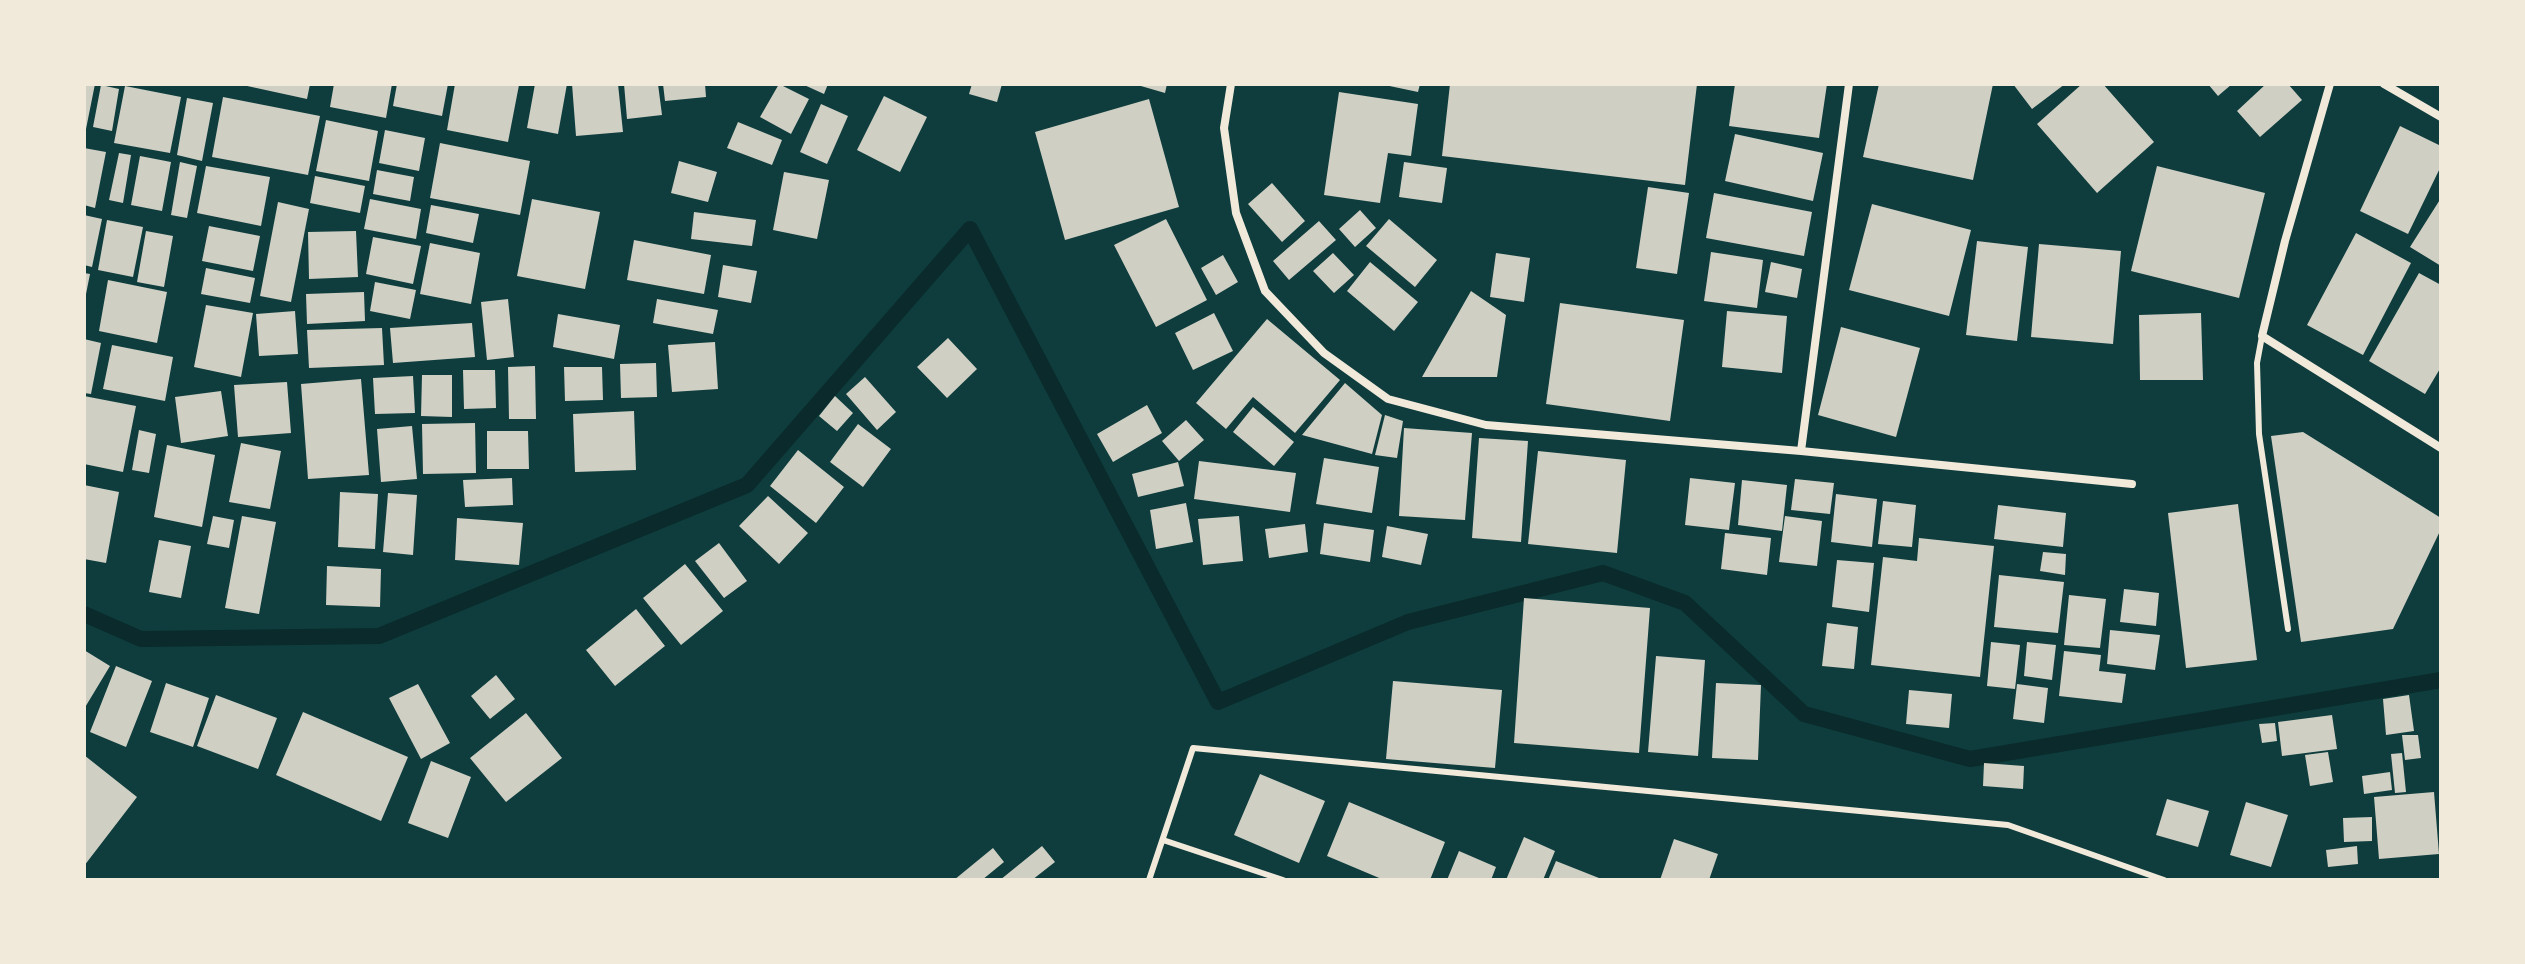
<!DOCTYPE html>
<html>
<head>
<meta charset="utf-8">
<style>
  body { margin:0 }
  #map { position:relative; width:2525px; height:964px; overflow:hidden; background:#0f3d3e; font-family:Lato,sans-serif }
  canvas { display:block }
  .frame { position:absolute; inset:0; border:86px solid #f1e9da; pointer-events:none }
</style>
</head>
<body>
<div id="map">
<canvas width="2525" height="964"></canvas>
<div class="frame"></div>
</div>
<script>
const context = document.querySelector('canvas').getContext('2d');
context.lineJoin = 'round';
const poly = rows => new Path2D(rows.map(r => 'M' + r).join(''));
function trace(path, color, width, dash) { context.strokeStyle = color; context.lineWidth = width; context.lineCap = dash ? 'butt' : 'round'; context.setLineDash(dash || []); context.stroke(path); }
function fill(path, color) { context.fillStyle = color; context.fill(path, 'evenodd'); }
const stream = poly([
  [84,614,141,639,379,636,747,485,970,229,1218,702,1408,622,1603,573,1685,603,1804,714,1970,759,2441,680]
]);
const building = poly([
  [84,84,95,84,85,134,84,134],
  [238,84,310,84,307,99],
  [334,84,392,84,386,118,330,107],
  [397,84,448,84,442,116,393,106],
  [455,84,519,85,508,142,447,130],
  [535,84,567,84,558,134,527,128],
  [572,84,618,84,623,132,576,136],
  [624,84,658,84,662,115,627,119],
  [663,84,705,84,706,97,665,101],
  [779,84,809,99,791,134,760,117],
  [802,84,828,84,824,94],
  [972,84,1002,84,997,102,969,94],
  [1134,84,1167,84,1165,93],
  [1380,84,1420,84,1418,92],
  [1450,84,1697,84,1685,185,1442,156],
  [1735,84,1827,84,1819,138,1729,126],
  [1879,84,1993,84,1973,180,1863,157],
  [2013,84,2065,84,2032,109],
  [2082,84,2103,84,2154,142,2097,193,2037,124],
  [2208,84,2232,84,2218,96],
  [2266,84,2288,84,2302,100,2260,137,2237,111],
  [101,85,119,89,112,131,93,127],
  [125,86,181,97,170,153,114,143],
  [1339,92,1418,104,1411,156,1388,153,1380,203,1324,195],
  [884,96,927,117,900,172,857,150],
  [223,97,320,116,308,175,212,157],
  [187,98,213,103,202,161,177,155],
  [1149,99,1179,207,1065,240,1035,132],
  [821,104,848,116,827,164,800,152],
  [326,120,378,131,369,181,316,171],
  [738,122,782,140,772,165,727,148],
  [2400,126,2441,146,2441,166,2408,234,2360,211],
  [385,130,425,138,419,171,379,163],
  [1735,134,1823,153,1813,201,1725,181],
  [440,143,530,161,520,215,430,198],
  [84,148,106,152,95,208,84,205],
  [119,153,131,155,123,203,109,200],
  [140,156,171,162,162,211,131,205],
  [679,161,717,172,708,202,671,193],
  [180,162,197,166,187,218,171,215],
  [1404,162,1447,168,1442,203,1399,197],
  [206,166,270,177,261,226,197,213],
  [2157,166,2265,193,2239,298,2131,271],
  [377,170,414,177,410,201,373,194],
  [784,172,829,180,817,239,773,230],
  [315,176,365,186,360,213,310,203],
  [1272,183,1305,221,1282,242,1248,204],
  [1648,187,1689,193,1677,274,1636,268],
  [1714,193,1812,212,1804,256,1706,238],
  [2441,198,2441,266,2410,247],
  [370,199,421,209,416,239,364,229],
  [532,199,600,212,585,289,517,276],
  [278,202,309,209,291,302,260,296],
  [1872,204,1971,230,1949,316,1849,290],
  [431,205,479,214,473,243,426,233],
  [1360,210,1376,228,1355,247,1339,229],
  [694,212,756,220,752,246,691,239],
  [84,215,102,219,92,267,84,265],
  [1166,219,1207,300,1156,327,1114,245],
  [1389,219,1437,260,1415,287,1366,246],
  [107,220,143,227,133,277,98,270],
  [1319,221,1336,240,1289,280,1273,261],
  [209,226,260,236,253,271,202,261],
  [146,231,173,236,164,287,137,282],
  [356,231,358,277,309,279,308,232],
  [2356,233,2411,263,2363,355,2307,325],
  [373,237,421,246,413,284,366,274],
  [634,240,711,255,704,294,627,280],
  [1977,241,2028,247,2017,341,1966,335],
  [430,243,480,253,471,304,420,294],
  [2039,244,2121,251,2113,344,2031,337],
  [1711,252,1763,260,1757,308,1704,301],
  [1333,253,1354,275,1334,293,1313,271],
  [1496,253,1530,258,1524,302,1490,297],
  [1223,255,1238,282,1216,295,1201,268],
  [1370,262,1418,302,1394,331,1347,291],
  [1771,262,1802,269,1797,298,1765,292],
  [723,265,757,271,751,303,718,297],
  [206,268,255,278,250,303,201,294],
  [84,273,90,274,85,299,84,299],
  [2419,273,2441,285,2441,367,2425,394,2369,361],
  [108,280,167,292,157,343,99,331],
  [375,282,416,290,410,319,370,311],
  [1471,291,1506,315,1497,377,1422,377],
  [364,292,365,321,307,324,306,294],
  [508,299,514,357,487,360,481,302],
  [657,299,718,310,713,334,653,323],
  [1560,303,1684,320,1670,421,1546,404],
  [206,305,253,313,241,377,194,367],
  [295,311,298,354,259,356,256,314],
  [1727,311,1787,316,1782,373,1722,367],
  [1214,313,1233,351,1193,370,1175,333],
  [2201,313,2203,380,2140,380,2139,315],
  [558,314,620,325,614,359,553,347],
  [1267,319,1340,380,1295,433,1253,397,1226,429,1196,403],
  [472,323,475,357,393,363,390,328],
  [1841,327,1920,348,1896,437,1818,415],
  [382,328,384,365,309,368,307,330],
  [948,338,977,369,947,398,917,367],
  [84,339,101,343,91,394,84,393],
  [715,342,718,389,672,392,668,345],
  [112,345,173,357,165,401,103,389],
  [656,363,657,397,621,398,620,364],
  [535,366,536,419,509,419,508,367],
  [564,367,602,367,603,400,565,401],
  [463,370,495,370,496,408,464,409],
  [422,375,452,375,452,417,421,416],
  [413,376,415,413,375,414,373,378],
  [865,377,896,412,877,430,846,394],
  [361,379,369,475,308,479,301,384],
  [287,382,291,433,238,437,234,385],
  [1345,383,1382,415,1372,454,1302,435],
  [221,391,228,436,181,443,175,397],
  [84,396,136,406,123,472,84,464],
  [835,396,853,413,837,431,819,416],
  [1147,405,1162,433,1113,462,1097,434],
  [1253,407,1294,442,1274,466,1233,432],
  [634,411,636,470,575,472,573,414],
  [1385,415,1403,421,1397,458,1375,455],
  [1186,420,1204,440,1179,461,1162,441],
  [475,423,476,473,423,474,422,424],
  [858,424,891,449,863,487,830,462],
  [412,426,417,479,381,482,377,429],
  [1404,428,1472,433,1465,520,1399,516],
  [139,430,156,434,149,473,132,470],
  [487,431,528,431,529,469,487,469],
  [2303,432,2441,518,2441,529,2393,629,2301,642,2271,436],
  [1479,438,1528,441,1521,542,1472,538],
  [241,443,281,451,270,509,229,502],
  [167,445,215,455,202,527,154,517],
  [798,450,844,487,816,523,770,486],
  [1538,451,1626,460,1617,553,1528,544],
  [1324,458,1379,467,1372,513,1316,504],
  [1199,461,1296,473,1290,512,1194,499],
  [1178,462,1184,486,1138,497,1132,474],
  [512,478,513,505,465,507,463,480],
  [1690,478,1735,483,1729,530,1685,525],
  [1795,479,1834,483,1830,514,1791,510],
  [1742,480,1787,485,1782,531,1738,525],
  [84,485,119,492,106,563,84,559],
  [340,492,378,494,375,549,338,547],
  [388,493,417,495,413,555,383,552],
  [1836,494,1877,499,1872,547,1831,542],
  [768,496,808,533,779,564,739,526],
  [1883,501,1916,505,1912,547,1878,544],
  [1186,503,1193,542,1156,549,1150,510],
  [2238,504,2257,660,2186,668,2168,513],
  [1998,505,2066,513,2063,547,1994,539],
  [213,516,234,520,229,548,207,544],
  [242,516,276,522,259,614,225,608],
  [1239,516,1243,561,1203,565,1198,519],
  [1785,516,1822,521,1817,566,1779,562],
  [457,518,523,523,519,565,455,560],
  [1324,523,1374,530,1370,562,1320,554],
  [1305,524,1308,552,1269,558,1265,529],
  [1387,526,1428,534,1421,565,1382,557],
  [1725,533,1771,538,1767,575,1721,569],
  [1919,538,1994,546,1980,677,1871,665,1883,557,1917,561],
  [159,540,191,546,181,598,149,592],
  [719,543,747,581,724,598,695,561],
  [2043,552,2066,554,2065,575,2040,571],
  [1837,560,1874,563,1869,612,1832,607],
  [685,564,723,611,681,645,643,598],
  [327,566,381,569,380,607,326,605],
  [1999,575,2064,582,2058,633,1994,627],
  [2124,589,2159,593,2156,626,2120,622],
  [2069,595,2106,599,2100,648,2064,645],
  [1524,598,1650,608,1639,753,1514,743],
  [636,609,665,646,615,686,586,650],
  [1827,623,1858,627,1854,669,1822,666],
  [2110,630,2160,635,2155,670,2107,664],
  [1991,642,2020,645,2015,689,1987,686],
  [2027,642,2056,645,2052,680,2024,676],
  [84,650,110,666,84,709],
  [2064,651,2101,655,2099,671,2126,674,2122,703,2059,696],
  [1656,656,1705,660,1698,756,1648,752],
  [116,666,152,681,126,747,90,732],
  [496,675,515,699,490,719,471,696],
  [1393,681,1502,690,1495,768,1386,759],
  [166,683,209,698,193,747,150,732],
  [1716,683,1761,685,1758,760,1712,758],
  [418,684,450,743,421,759,389,698],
  [2017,684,2048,688,2044,723,2013,719],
  [1909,690,1952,694,1949,728,1906,724],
  [216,695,277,718,258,769,197,746],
  [2409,695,2414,731,2386,735,2383,699],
  [303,712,408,757,381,821,276,775],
  [526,713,562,758,506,802,470,758],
  [2332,715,2337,749,2282,756,2278,722],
  [2275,723,2277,741,2262,743,2259,724],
  [2402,735,2418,735,2421,758,2405,760],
  [2328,752,2333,782,2310,786,2305,755],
  [2402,753,2406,792,2395,793,2391,754],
  [84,755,137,797,84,866],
  [431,761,471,777,448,838,408,823],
  [1984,763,2024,766,2023,789,1983,786],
  [2390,772,2392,790,2364,794,2362,776],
  [1260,774,1325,801,1299,863,1234,835],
  [2434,792,2439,854,2379,859,2374,797],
  [2167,799,2209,811,2198,847,2156,835],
  [1349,802,1445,842,1430,880,1384,880,1327,856],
  [2246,802,2288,815,2271,867,2230,855],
  [2372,817,2372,841,2344,842,2343,818],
  [1524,837,1555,851,1543,880,1506,880],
  [1674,839,1718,854,1709,880,1660,880],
  [1042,846,1055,862,1032,880,1000,880],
  [2357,846,2358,864,2328,867,2326,850],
  [993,848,1004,862,982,880,954,880],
  [1459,851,1496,867,1491,880,1447,880],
  [1556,861,1604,880,1548,880]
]);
const service = poly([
  [2262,336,2257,363,2259,434,2288,629],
  [1163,840,1283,880],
  [1149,880,1193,748,2008,825,2164,880]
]);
const minor = poly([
  [1231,84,1224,128,1236,213,1265,291,1324,353,1388,399,1486,425,1801,451,2132,484],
  [2330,84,2285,241,2262,336,2441,448],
  [2384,84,2441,117],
  [1801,451,1849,84]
]);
trace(stream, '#0a2a2b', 16);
fill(building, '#cfcfc3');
trace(service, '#f1e9da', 6);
trace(minor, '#f1e9da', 8);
</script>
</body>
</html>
